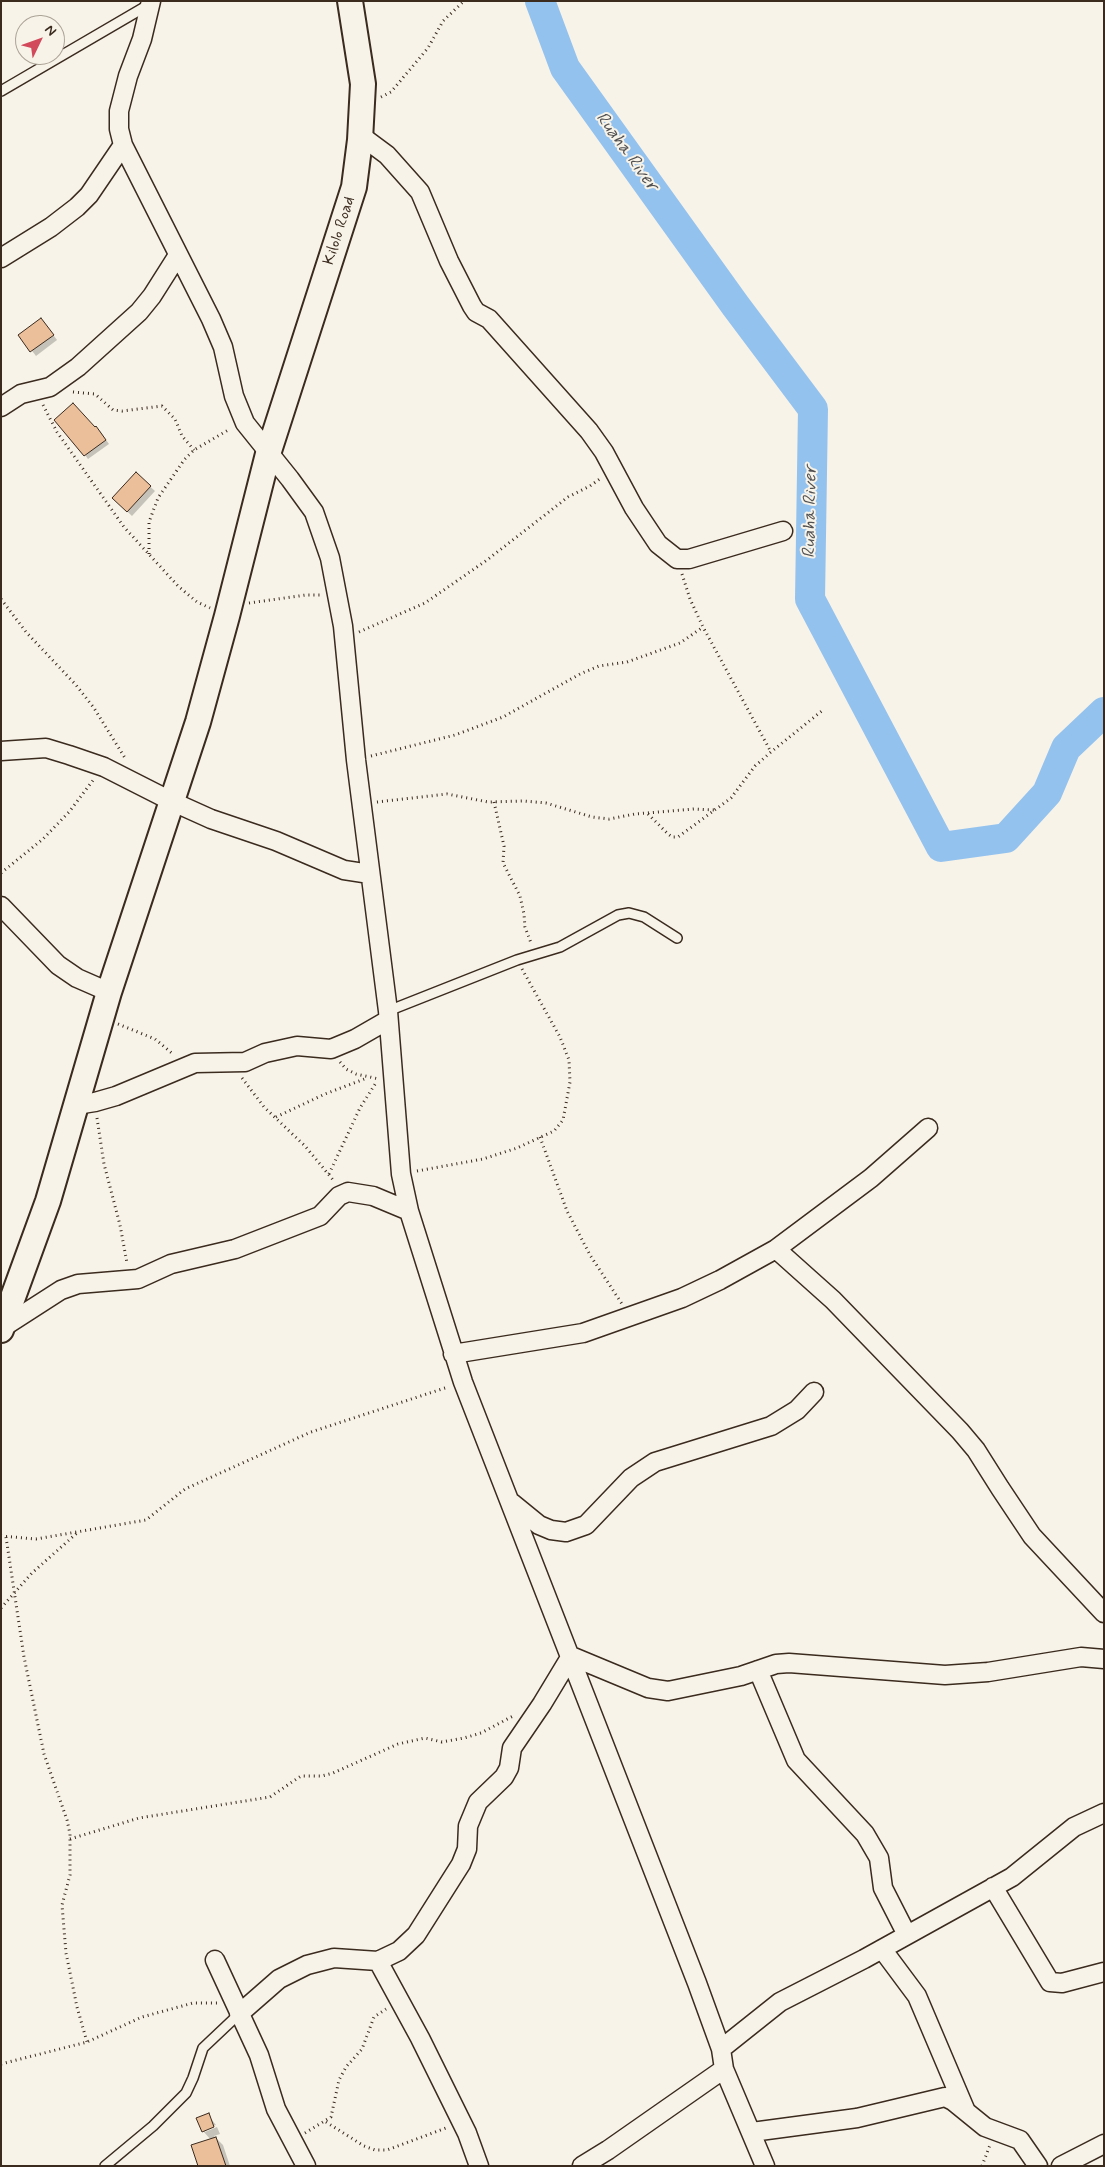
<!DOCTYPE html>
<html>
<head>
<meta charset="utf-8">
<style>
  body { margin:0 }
  #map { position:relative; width:1105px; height:2167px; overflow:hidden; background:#f7f3e8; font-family:Mynerve,sans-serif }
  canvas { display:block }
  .frame { position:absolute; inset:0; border:2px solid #3b2a1e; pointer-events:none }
  .north { position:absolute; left:15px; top:15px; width:50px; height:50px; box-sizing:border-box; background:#f7f3e8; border:1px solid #aca397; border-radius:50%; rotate:48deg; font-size:14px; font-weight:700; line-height:20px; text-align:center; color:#3b2a1e }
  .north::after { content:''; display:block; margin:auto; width:18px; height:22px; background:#d1495b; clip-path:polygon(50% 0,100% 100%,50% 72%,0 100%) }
</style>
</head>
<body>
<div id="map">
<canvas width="1105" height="2167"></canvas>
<div class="frame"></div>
<div class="north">N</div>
</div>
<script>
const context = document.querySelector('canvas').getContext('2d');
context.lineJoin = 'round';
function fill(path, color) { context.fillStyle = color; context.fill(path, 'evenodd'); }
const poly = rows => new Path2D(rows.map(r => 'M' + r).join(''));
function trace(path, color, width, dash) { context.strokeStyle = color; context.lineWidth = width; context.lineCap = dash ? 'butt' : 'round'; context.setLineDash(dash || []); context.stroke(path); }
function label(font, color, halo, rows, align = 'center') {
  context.font = font + ' Mynerve,sans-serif'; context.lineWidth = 4; context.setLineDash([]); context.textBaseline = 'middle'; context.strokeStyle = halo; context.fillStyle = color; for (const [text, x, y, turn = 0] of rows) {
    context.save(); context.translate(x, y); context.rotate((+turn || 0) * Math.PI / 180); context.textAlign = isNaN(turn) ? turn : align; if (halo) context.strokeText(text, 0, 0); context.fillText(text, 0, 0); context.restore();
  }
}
const shadow = poly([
  [45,324,57,340,36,356,20,335],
  [95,429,100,431,109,444,88,459,85,455],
  [136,474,155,491,132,516,113,498],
  [208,2115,216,2125,205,2129,205,2132,217,2127,220,2134,214,2136,223,2145,230,2166,200,2166,211,2140,203,2131]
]);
const river = poly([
  [540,1,565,68,735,305,813,409,810,599,941,847,1006,838,1047,793,1066,748,1104,712]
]);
const building = poly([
  [41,318,54,335,30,352,18,335,41,318],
  [73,403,95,427,96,426,106,440,84,456,54,420,73,403],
  [136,472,151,486,127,512,112,498,136,472],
  [209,2113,214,2127,202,2132,196,2118,209,2113],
  [216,2137,226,2166,198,2166,191,2145,216,2137]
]);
const path = poly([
  [381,97,391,92,428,48,443,21,464,1],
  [73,392,95,394,113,410,122,411,162,406,175,419,182,436,194,450],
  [43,405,57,432,124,527,178,586,197,602,210,608],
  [149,554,149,522,158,498,184,460,194,450,230,429],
  [682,574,690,599,703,627,771,752],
  [1,599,26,632,76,685,94,708,125,758],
  [249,603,306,595,322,595],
  [359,632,425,603,487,560,568,497,590,486,601,478],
  [371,756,455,735,503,717,580,674,599,666,627,662,680,643,703,627],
  [377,802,447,794,488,802,524,801,546,803,592,817,609,819,635,814,694,809,716,810],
  [494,802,504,846,503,863,520,896,524,914,525,927,531,943],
  [648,814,668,834,672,837,678,837,731,798,755,766,771,752,823,710],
  [1,873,43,839,69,812,94,779],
  [118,1024,155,1039,173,1054],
  [340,1062,346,1069,356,1074,379,1079],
  [242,1078,264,1107,305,1146,334,1181],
  [276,1117,325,1094,367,1078],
  [97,1118,104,1164,120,1225,127,1263],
  [540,1137,567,1211,590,1255,622,1304],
  [417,1171,483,1159,517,1148,554,1131,563,1120,570,1082,569,1060,560,1037,522,969],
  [329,1174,360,1108,377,1081],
  [1,1536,36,1539,146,1520,185,1489,311,1432,448,1387],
  [6,1537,24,1657,44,1754,67,1820,70,1834,70,1875,62,1905,66,1953,77,2007,87,2042],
  [1,1608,32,1573,77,1533],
  [70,1839,139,1818,270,1797,301,1776,322,1776,333,1773,398,1744,425,1738,442,1742,464,1738,481,1733,513,1716],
  [1,2064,87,2042,142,2017,193,2003,219,2003],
  [326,2122,364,2146,375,2150,387,2150,446,2128],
  [305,2133,331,2117,339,2080,346,2067,362,2049,374,2017,386,2009],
  [982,2166,990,2145]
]);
const service = poly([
  [1,91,150,4],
  [388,1011,517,960,560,947,618,915,629,913,644,917,677,938],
  [105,2166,153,2126,186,2093,193,2078,203,2048,239,2014]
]);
const minor = poly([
  [151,1,142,39,128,76,119,111,119,129,123,145,211,319,223,347,234,396,245,423,290,479,314,512,330,558,343,626,356,760,388,1011,401,1174,409,1211,463,1382,697,1983,721,2049,724,2069,765,2166],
  [360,135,387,155,420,192,449,261,472,306,476,312,489,319,589,431,604,452,634,508,658,544,677,559,689,559,783,531],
  [1,258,51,227,77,207,89,195,123,145],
  [1,407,21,394,50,387,78,367,139,312,152,296,178,255],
  [1,751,46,748,69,755,104,767,171,801,211,819,276,841,344,870,370,874],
  [1,906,58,965,77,978,109,992],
  [76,1105,95,1102,116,1096,195,1063,245,1062,265,1053,297,1046,331,1049,355,1039,388,1020],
  [776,1249,833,1300,960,1431,976,1450,1000,1488,1032,1536,1104,1613],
  [2,1328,61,1290,78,1284,138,1279,171,1264,235,1249,320,1216,339,1196,348,1192,373,1196,409,1211],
  [453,1354,583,1333,682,1298,720,1280,776,1249,871,1178,928,1128],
  [512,1503,539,1525,551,1530,566,1532,586,1525,631,1478,655,1462,771,1426,797,1410,814,1392],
  [758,1670,796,1760,865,1834,879,1858,883,1888,907,1935],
  [993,1887,1050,1982,1062,1983,1104,1972],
  [882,1949,917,1996,965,2109],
  [215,1960,259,2055,276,2109,306,2166],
  [378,1961,420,2038,467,2133,479,2166],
  [239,2014,279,1979,307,1965,334,1958,378,1961,399,1951,416,1935,461,1864,467,1849,468,1826,478,1802,504,1777,509,1768,512,1748,542,1704,571,1656,648,1688,668,1691,741,1676,776,1664,789,1663,945,1675,988,1672,1081,1657,1104,1659],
  [721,2049,780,2002,864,1959,1012,1877,1074,1827,1104,1813],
  [752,2132,857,2118,945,2097,953,2101,985,2127,1020,2140,1038,2166],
  [582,2166,608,2150,724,2069],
  [1061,2166,1104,2144]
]);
const secondary = poly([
  [1,1330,48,1201,109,992,198,722,227,616,268,454,354,187,360,140,363,84,350,1]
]);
const streetNames = [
  ["Kilolo Road",340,231,-72]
];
const waterNames = [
  ["Ruaha River",626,152,54],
  ["Ruaha River",811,512,-89]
];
fill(shadow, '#0003');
trace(river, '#94c2ef', 30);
fill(building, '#eabf9a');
trace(building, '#3b2a1e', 1);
trace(service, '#3b2a1e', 12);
trace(minor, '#3b2a1e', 21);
trace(secondary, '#3b2a1e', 28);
trace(path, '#3b2a1e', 3, [1, 4]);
trace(service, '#f7f3e8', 9);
trace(minor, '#f7f3e8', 18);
trace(secondary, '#f7f3e8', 24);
label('16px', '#3b2a1e', '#f7f3e8', streetNames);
label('italic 18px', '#515052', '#f7f3e8', waterNames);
</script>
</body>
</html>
